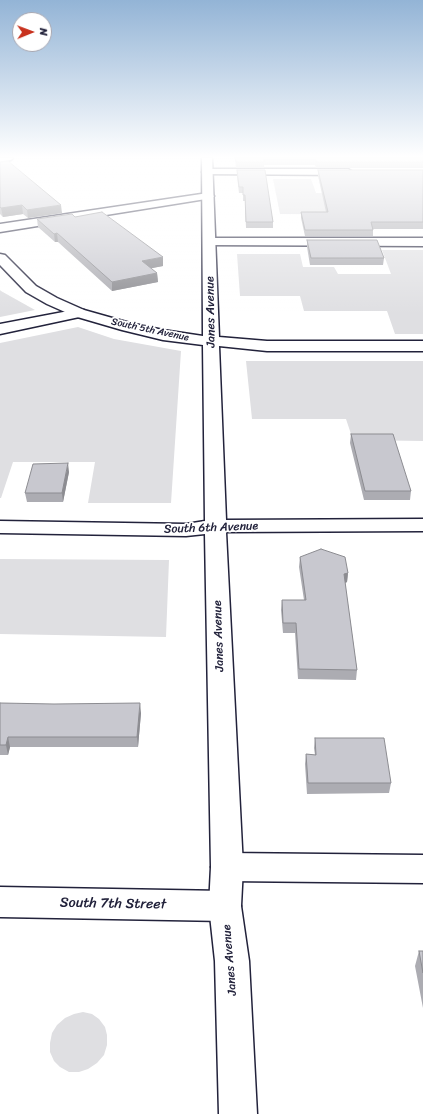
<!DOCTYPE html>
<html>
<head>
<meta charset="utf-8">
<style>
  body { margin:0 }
  #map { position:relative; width:423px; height:1114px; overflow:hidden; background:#fff; font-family:Sriracha,sans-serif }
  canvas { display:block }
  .north { position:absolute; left:12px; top:12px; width:40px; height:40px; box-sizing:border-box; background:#fff; border:1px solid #a7a7b1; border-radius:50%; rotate:89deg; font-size:11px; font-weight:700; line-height:16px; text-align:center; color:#22223b }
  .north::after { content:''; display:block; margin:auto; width:14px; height:18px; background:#c8321e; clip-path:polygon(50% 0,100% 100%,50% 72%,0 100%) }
</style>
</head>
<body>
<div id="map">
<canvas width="423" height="1114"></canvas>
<div class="north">N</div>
</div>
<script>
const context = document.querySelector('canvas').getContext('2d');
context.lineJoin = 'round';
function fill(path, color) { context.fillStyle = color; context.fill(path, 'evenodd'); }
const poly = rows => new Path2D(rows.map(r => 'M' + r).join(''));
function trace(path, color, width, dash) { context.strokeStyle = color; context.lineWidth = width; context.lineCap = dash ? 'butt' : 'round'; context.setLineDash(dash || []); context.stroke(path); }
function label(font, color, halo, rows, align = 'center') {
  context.font = font + ' Sriracha,sans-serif'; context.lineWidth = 3.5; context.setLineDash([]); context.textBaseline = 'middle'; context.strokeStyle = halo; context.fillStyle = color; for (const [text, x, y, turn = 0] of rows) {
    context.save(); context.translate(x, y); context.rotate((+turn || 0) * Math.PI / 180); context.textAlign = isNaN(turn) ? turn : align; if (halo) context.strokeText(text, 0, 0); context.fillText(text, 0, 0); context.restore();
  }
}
const green = poly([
  [273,179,311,179,316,193,353,193,423,215,280,214],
  [382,250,423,250,423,334,395,334,387,311,304,311,300,296,240,296,237,254,300,254,303,267,334,267,338,274,391,274],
  [0,290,1,291,35,310,0,317],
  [78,327,114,339,181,351,171,503,88,503,95,462,13,462,1,498,0,498,0,343],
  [246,361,423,361,423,441,353,440,346,419,252,419],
  [0,559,169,560,166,637,0,634],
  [83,1012,92,1014,99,1019,105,1027,107,1035,107,1045,104,1055,97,1063,88,1069,79,1072,69,1072,60,1067,54,1061,50,1052,50,1043,52,1033,57,1025,65,1018,74,1014]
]);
const street = poly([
  [207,169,348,169,353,172,348,175,203,174,202,172,207,169],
  [208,193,214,196,212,198,0,232,0,224,208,193],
  [210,238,423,238,423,246,206,245,204,242,206,239,210,238],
  [79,309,84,310,86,313,84,316,0,334,0,324,79,309],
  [227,853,423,855,423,883,227,881,216,877,211,867,216,857,227,853],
  [0,887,225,891,237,895,241,906,237,917,225,921,0,917,0,887]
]);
const secondary = poly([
  [0,158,13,158,11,160,0,162,0,158],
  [202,158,212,158,219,337,267,341,423,341,423,351,267,351,219,346,226,520,423,519,423,531,226,532,243,867,241,906,249,961,257,1114,219,1114,215,961,209,906,211,867,205,534,186,536,0,533,0,521,186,524,205,521,203,345,163,340,122,330,74,316,47,304,26,292,0,265,0,254,5,255,36,286,57,298,84,310,130,323,163,330,203,336,202,158]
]);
const wall = poly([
  [235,158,423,158,423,168,316,168,315,165,264,165,264,168,236,168],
  [0,162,62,213,28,218,23,214,3,217,0,214],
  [237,170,273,222,273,228,246,228,245,201,243,201,243,193,239,193,237,176],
  [318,170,423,170,423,229,373,229,373,236,305,236,301,218,301,212,326,212,318,176],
  [75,217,163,266,151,268,157,273,158,282,112,291,58,242,55,242,38,227,37,219],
  [307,240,384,258,383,265,310,265,307,247],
  [351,434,411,491,410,500,364,500,350,443],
  [69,472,63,502,27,502,25,493],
  [300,557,348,573,347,582,345,583,357,670,356,680,298,679,295,633,283,633,281,610,282,600,304,600,299,567],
  [0,703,141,713,138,747,10,747,8,755,0,755],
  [315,738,391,783,389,793,307,794,305,764,306,754,315,755,314,748],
  [419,951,423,951,423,1008,415,966]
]);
const shadedWall = poly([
  [22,205,23,214,3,217,1,208],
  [61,205,62,213,28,218,27,210],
  [57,233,58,242,55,242,54,234],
  [163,257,163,266,143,270,142,261],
  [157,273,158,282,112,291,112,282],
  [68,463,69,472,63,502,62,493],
  [348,573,347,582,343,584,344,574],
  [140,703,141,713,138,747,137,737],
  [8,737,10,747,8,755,6,745]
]);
const building = poly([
  [235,158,423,158,423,162,316,162,316,159,264,159,264,162,236,162,235,158],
  [8,161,61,205,27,210,22,205,1,208,0,207,0,162,8,161],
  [237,170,265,170,273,222,246,222,245,195,243,195,243,187,239,187,237,170],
  [318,170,423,170,423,222,371,222,373,230,305,230,301,212,328,212,318,170],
  [102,212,163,257,142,261,157,273,112,282,57,233,54,234,37,219,72,214,75,217,102,212],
  [307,240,377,240,384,258,311,258,307,240],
  [351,434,393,434,411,491,365,491,351,434],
  [68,463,62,493,25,493,33,464,68,463],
  [321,549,345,557,348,573,344,574,357,670,299,669,296,623,283,623,282,600,306,600,300,557,321,549],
  [0,703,54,704,140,703,137,737,8,737,6,745,0,745,0,703],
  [315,738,384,738,391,783,308,783,306,754,316,755,315,738],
  [419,951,423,951,423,973,419,951]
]);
const farStreetnames = [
  ["South 5th Avenue",150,330,12]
];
const streetNames = [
  ["Janes Avenue",211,312,-91],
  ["South 6th Avenue",211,528,-2],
  ["Janes Avenue",219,636,-92],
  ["Janes Avenue",230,960,-95]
];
const nearStreetnames = [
  ["South 7th Street",113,904,1]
];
fill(green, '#dfdfe2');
trace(street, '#22223b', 3);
trace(secondary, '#22223b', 3);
fill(street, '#fff');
fill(secondary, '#fff');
fill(wall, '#acacb2');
fill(shadedWall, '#8c8c91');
fill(building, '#c8c8cf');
trace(building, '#8c8c91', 1);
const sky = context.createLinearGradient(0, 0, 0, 314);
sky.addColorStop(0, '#93b4d6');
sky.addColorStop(0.5, '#fff');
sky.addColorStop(1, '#ffffff00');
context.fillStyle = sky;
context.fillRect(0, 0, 423, 314);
label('10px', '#22223b', '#fff', farStreetnames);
label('12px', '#22223b', '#fff', streetNames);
label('14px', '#22223b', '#fff', nearStreetnames);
</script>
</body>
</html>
